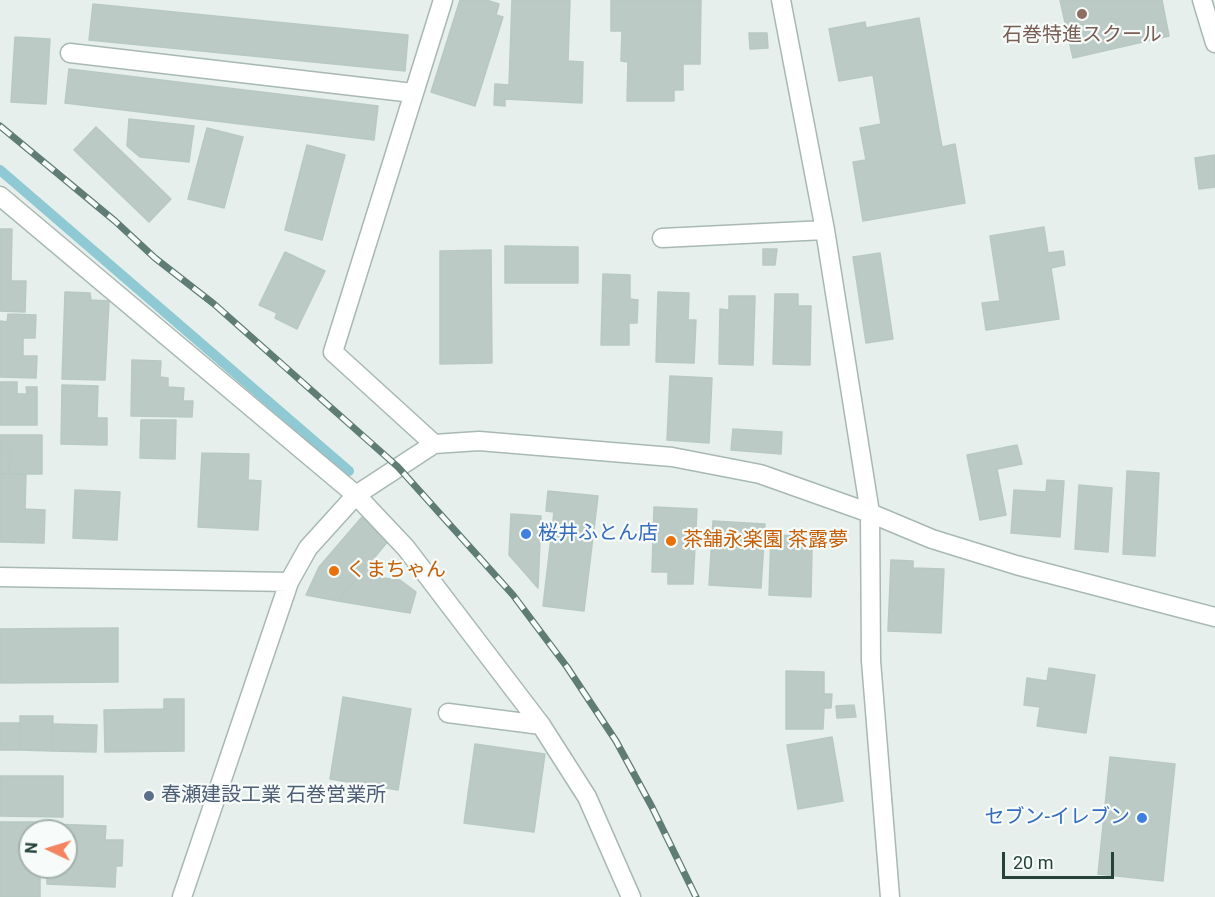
<!DOCTYPE html>
<html>
<head>
<meta charset="utf-8">
<style>
  body { margin:0 }
  #map { position:relative; width:1215px; height:897px; overflow:hidden; background:#e6efeb; font-family:Roboto,sans-serif }
  canvas { display:block }
  .north { position:absolute; left:18px; top:819px; width:60px; height:60px; box-sizing:border-box; background:#f7fbf9; border:2px solid #a3b1ad; border-radius:50%; rotate:274deg; font-size:16px; font-weight:700; line-height:24px; text-align:center; color:#24423a }
  .north::after { content:''; display:block; margin:auto; width:21px; height:27px; background:#f4845f; clip-path:polygon(50% 0,100% 100%,50% 72%,0 100%) }
  .scale { position:absolute; left:1002px; top:852px; width:112px; height:27px; box-sizing:border-box; border:3px solid #24423a; border-top:0; padding-left:8px; font-size:18px; line-height:21px; white-space:nowrap; color:#24423a; -webkit-text-stroke:4px #f7fbf9; paint-order:stroke }
</style>
</head>
<body>
<div id="map">
<canvas width="1215" height="897"></canvas>
<div class="north">N</div>
<div class="scale">20 m</div>
</div>
<script>
const context = document.querySelector('canvas').getContext('2d');
context.lineJoin = 'round';
const poly = rows => new Path2D(rows.map(r => 'M' + r).join(''));
function trace(path, color, width, dash) { context.strokeStyle = color; context.lineWidth = width; context.lineCap = dash ? 'butt' : 'round'; context.setLineDash(dash || []); context.stroke(path); }
function fill(path, color) { context.fillStyle = color; context.fill(path, 'evenodd'); }
function label(font, color, halo, rows, align = 'center') {
  context.font = font + ' Roboto,"Noto Sans JP",sans-serif'; context.lineWidth = 4.5; context.setLineDash([]); context.textBaseline = 'middle'; context.strokeStyle = halo; context.fillStyle = color; for (const [text, x, y, turn = 0] of rows) {
    context.save(); context.translate(x, y); context.rotate((+turn || 0) * Math.PI / 180); context.textAlign = isNaN(turn) ? turn : align; if (halo) context.strokeText(text, 0, 0); context.fillText(text, 0, 0); context.restore();
  }
}
const stream = poly([
  [0,170,349,471]
]);
const building = poly([
  [460,0,486,0,499,4,496,15,503,17,475,106,431,92,460,0],
  [512,0,570,0,568,61,583,62,582,103,505,99,505,106,494,105,495,84,509,85,512,0],
  [611,0,701,0,700,64,683,64,683,90,674,90,674,101,627,101,628,62,621,61,622,31,611,31,611,0],
  [1060,0,1162,0,1169,36,1073,58,1060,0],
  [93,4,408,35,405,71,89,40,93,4],
  [919,18,942,147,955,144,965,203,863,221,853,162,866,160,860,128,881,124,873,75,839,81,829,29,865,22,866,28,919,18],
  [749,33,767,33,768,48,750,49,749,33],
  [15,37,50,39,46,104,11,102,15,37],
  [69,69,378,106,374,140,65,103,69,69],
  [129,119,194,126,189,162,140,157,127,146,129,119],
  [96,127,171,199,149,222,74,150,96,127],
  [207,128,243,137,224,208,188,199,207,128],
  [307,145,345,155,322,240,285,230,307,145],
  [1215,155,1215,187,1199,189,1195,158,1215,155],
  [1044,227,1048,253,1063,251,1065,265,1051,268,1059,319,986,330,982,303,1000,301,990,236,1044,227],
  [0,229,12,229,11,281,26,281,25,312,0,311,0,229],
  [505,246,578,247,578,283,505,283,505,246],
  [763,249,777,249,775,265,763,265,763,249],
  [491,250,492,363,440,364,440,251,491,250],
  [285,252,325,271,297,329,275,318,277,313,259,305,285,252],
  [880,253,893,339,866,343,853,257,880,253],
  [603,274,630,275,630,299,638,300,637,323,629,323,629,345,601,345,603,274],
  [65,292,90,293,91,300,109,301,105,380,62,379,65,292],
  [658,292,689,293,688,320,696,320,694,363,656,362,658,292],
  [775,294,798,294,798,306,811,306,810,365,773,364,775,294],
  [729,296,755,296,753,365,719,364,720,309,729,310,729,296],
  [8,314,36,315,35,338,23,338,23,356,37,356,36,378,0,377,0,321,7,322,8,314],
  [132,360,161,361,160,377,168,378,168,387,184,388,183,401,193,401,192,417,131,416,132,360],
  [670,376,712,378,709,443,667,440,670,376],
  [0,382,17,382,17,394,27,394,26,387,37,387,37,425,0,425,0,382],
  [62,385,98,386,97,418,107,418,107,445,61,444,62,385],
  [141,420,176,420,175,459,140,458,141,420],
  [733,429,782,432,781,454,731,450,733,429],
  [0,435,42,435,42,474,9,474,10,448,0,448,0,435],
  [1017,445,1022,464,997,469,1006,515,980,520,967,455,1017,445],
  [0,448,10,448,9,474,0,474,0,448],
  [202,453,249,454,248,480,261,481,258,530,198,527,202,453],
  [1127,471,1159,473,1155,556,1123,554,1127,471],
  [0,474,26,474,25,509,45,510,44,543,0,542,0,474],
  [1047,480,1064,481,1060,537,1011,533,1014,490,1046,492,1047,480],
  [1079,485,1112,488,1108,552,1075,549,1079,485],
  [75,490,120,492,117,540,73,538,75,490],
  [548,491,598,496,584,611,543,606,554,512,546,511,548,491],
  [654,507,697,509,693,584,668,584,668,572,652,572,654,507],
  [511,514,541,516,538,588,509,555,511,514],
  [362,517,389,540,338,601,306,595,319,567,362,517],
  [713,521,765,524,761,588,709,585,713,521],
  [771,535,806,536,806,547,812,547,811,597,769,595,771,535],
  [891,560,913,561,913,568,944,569,941,633,888,631,891,560],
  [366,566,383,578,400,580,416,592,410,613,338,601,366,566],
  [118,628,118,682,0,683,0,629,118,628],
  [1049,668,1095,675,1086,733,1037,726,1040,707,1024,705,1027,678,1047,681,1049,668],
  [786,671,824,672,824,694,832,694,831,708,824,708,823,729,786,729,786,671],
  [343,697,411,709,398,790,330,779,343,697],
  [164,699,184,699,184,751,105,752,104,710,164,709,164,699],
  [854,705,856,717,837,718,836,706,854,705],
  [20,716,53,716,52,751,20,750,20,716],
  [0,723,20,723,20,750,0,750,0,723],
  [52,724,97,725,96,752,52,751,52,724],
  [832,737,843,801,798,809,787,745,832,737],
  [475,744,545,754,534,832,464,823,475,744],
  [1110,757,1175,764,1163,881,1098,874,1110,757],
  [0,776,63,776,63,817,0,816,0,776],
  [0,822,41,822,41,831,30,831,30,867,40,867,40,897,0,897,0,822],
  [50,824,106,826,105,840,123,840,122,866,116,866,115,887,47,884,47,867,66,867,66,831,49,831,50,824]
]);
const minor = poly([
  [781,0,825,230,870,513,871,661,890,897],
  [1202,0,1215,43],
  [70,53,413,93],
  [0,196,356,495,406,548,541,725,587,797,631,897],
  [662,238,825,230],
  [434,444,333,352,443,0],
  [0,577,289,582],
  [448,713,541,725],
  [182,897,289,582,308,548,356,495,434,444,479,441,672,457,760,474,870,513,932,539,1016,565,1215,617]
]);
const rail = poly([
  [0,126,115,221,155,258,214,304,398,467,513,595,567,667,616,741,652,807,696,897]
]);
const markers = [
  [1082,14,6,"#8d6e63"],
  [526,534,6,"#3f7fe0"],
  [671,541,6,"#e8710a"],
  [334,571,6,"#e8710a"],
  [149,796,6,"#5c6f8a"],
  [1142,818,6,"#3f7fe0"]
];
const educationNames = [
  ["石巻特進スクール",1082,36]
];
const shopNames = [
  ["桜井ふとん店",538,534],
  ["セブン-イレブン",1130,818,"right"]
];
const foodNames = [
  ["茶舗永楽園 茶露夢",683,541],
  ["くまちゃん",346,571]
];
const serviceNames = [
  ["春瀬建設工業 石巻営業所",161,796]
];
trace(stream, '#8ec9d4', 10);
fill(building, '#bbcac4');
trace(building, '#b8c9c2', 1.5);
trace(minor, '#a8b8b2', 21);
trace(minor, '#fff', 18);
trace(rail, '#5f7d75', 7);
trace(rail, '#f7fbf9', 4.5, [14]);
for (const [x, y, r, color] of markers) { const dot = new Path2D(); dot.arc(x, y, r, 0, 2 * Math.PI); context.fillStyle = color; context.fill(dot); trace(dot, '#f7fbf9', 2); }
label('20px', '#785e54', '#f7fbf9', educationNames);
label('20px', '#366cbe', '#f7fbf9', shopNames, 'left');
label('20px', '#c56008', '#f7fbf9', foodNames, 'left');
label('20px', '#4e5e75', '#f7fbf9', serviceNames, 'left');
</script>
</body>
</html>
